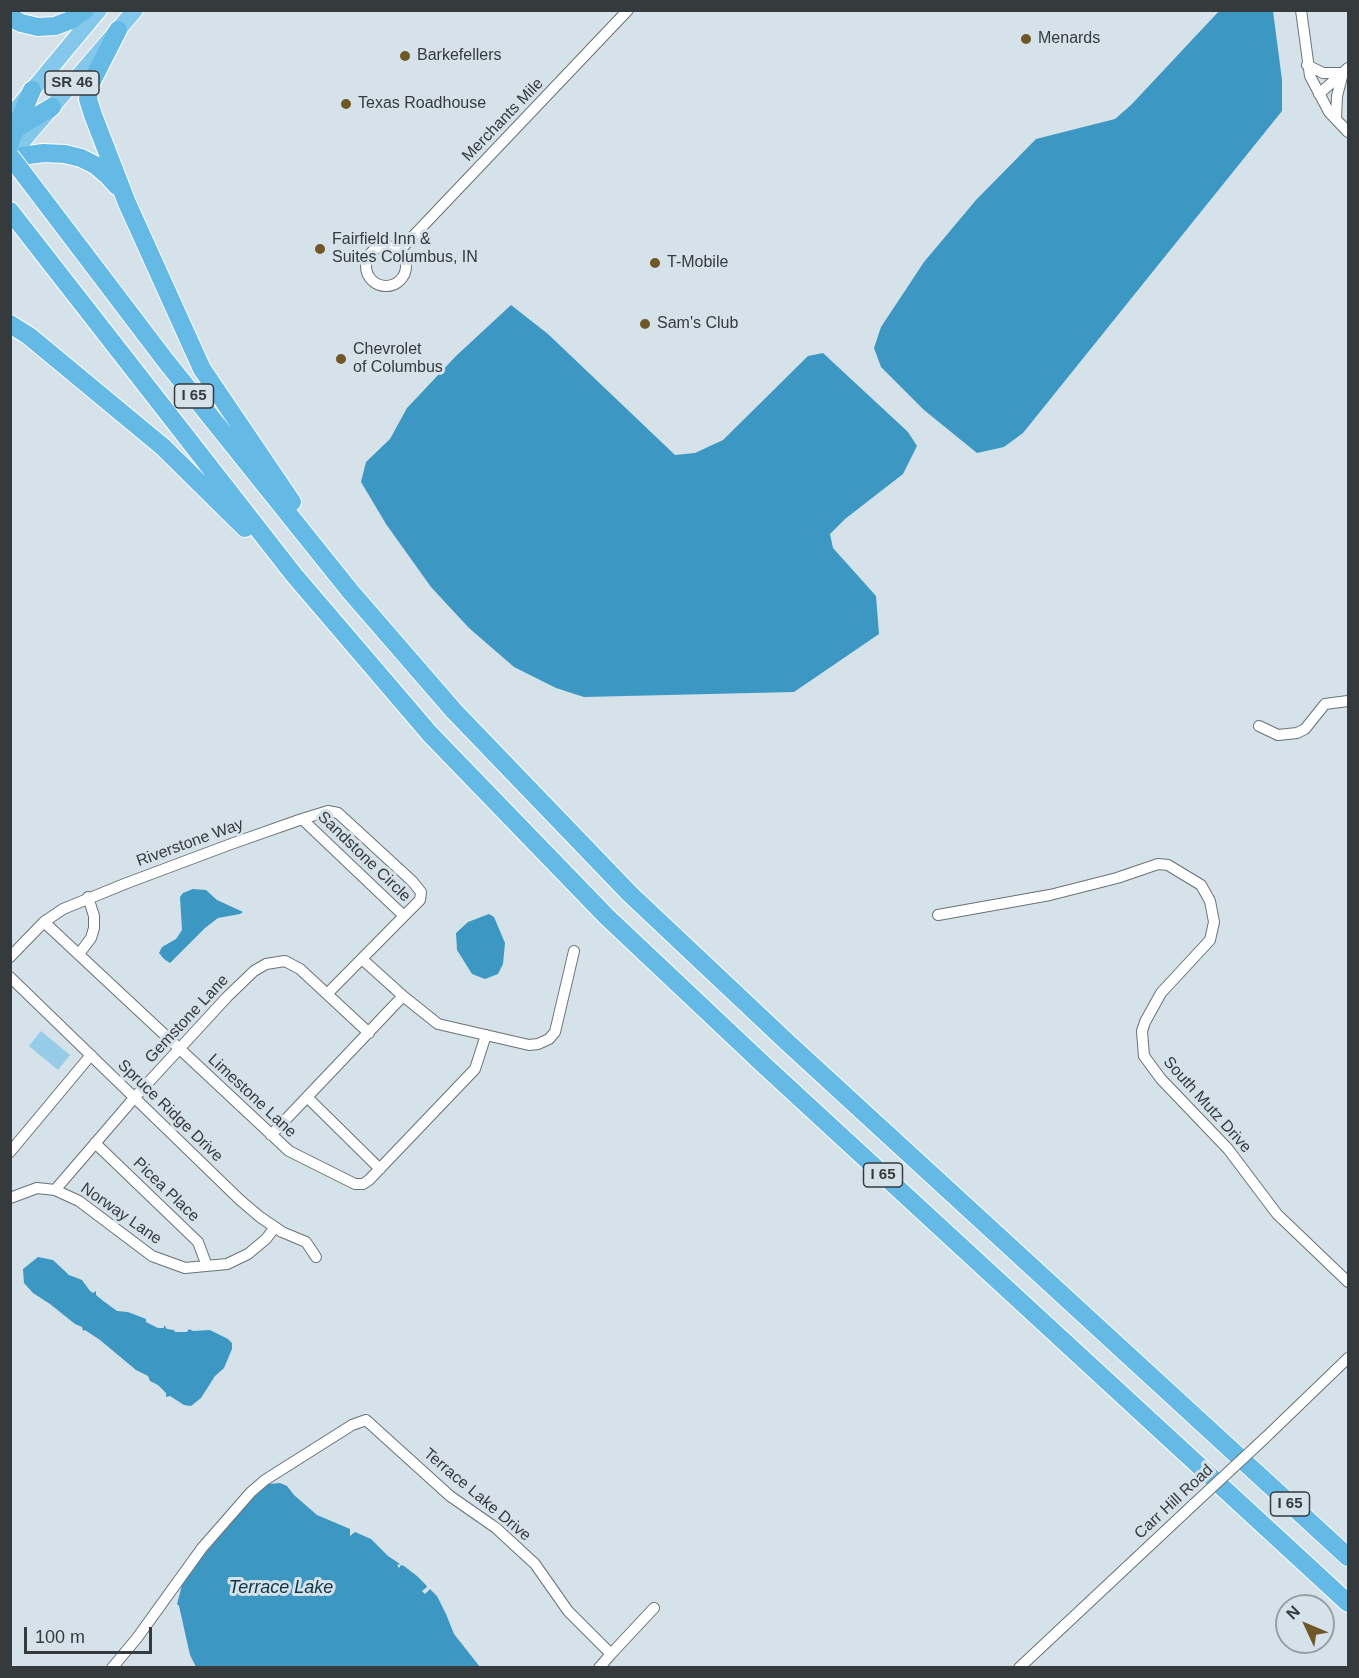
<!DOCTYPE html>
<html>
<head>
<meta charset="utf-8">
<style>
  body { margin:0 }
  #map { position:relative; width:1359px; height:1678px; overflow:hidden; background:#d6e2e9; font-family:Arial,sans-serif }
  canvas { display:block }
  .frame { position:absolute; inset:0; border:12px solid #353a3c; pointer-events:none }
  .north { position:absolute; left:1275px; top:1594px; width:60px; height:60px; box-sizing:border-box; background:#d6e2e9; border:2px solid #969fa4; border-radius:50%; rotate:314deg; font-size:16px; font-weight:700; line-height:24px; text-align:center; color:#353a3c }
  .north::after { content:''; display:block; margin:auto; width:21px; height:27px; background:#6f5728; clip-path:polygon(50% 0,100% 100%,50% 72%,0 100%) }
  .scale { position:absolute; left:24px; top:1627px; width:128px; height:27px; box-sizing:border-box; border:3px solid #353a3c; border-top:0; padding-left:8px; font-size:18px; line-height:21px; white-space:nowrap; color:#353a3c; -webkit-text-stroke:4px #d6e2e9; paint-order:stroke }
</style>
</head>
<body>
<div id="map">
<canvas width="1359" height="1678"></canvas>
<div class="frame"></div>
<div class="north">N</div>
<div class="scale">100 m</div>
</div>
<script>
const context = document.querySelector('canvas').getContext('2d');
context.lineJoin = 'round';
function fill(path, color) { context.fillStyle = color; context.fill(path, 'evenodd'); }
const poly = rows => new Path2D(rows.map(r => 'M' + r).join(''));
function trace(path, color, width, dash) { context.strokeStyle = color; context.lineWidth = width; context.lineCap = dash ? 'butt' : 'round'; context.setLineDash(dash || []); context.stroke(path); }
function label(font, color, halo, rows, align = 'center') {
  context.font = font + ' Arial,sans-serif'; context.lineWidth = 6; context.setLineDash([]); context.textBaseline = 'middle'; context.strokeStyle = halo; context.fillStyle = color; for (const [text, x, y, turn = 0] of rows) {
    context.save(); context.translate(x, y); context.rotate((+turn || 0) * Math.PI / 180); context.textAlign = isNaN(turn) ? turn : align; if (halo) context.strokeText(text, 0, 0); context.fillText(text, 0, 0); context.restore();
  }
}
const green = poly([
  [41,1031,70,1055,58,1070,29,1046]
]);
const water = poly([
  [1220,10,1273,11,1282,80,1282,111,1023,433,1004,447,977,453,924,410,881,367,874,348,881,327,924,262,976,200,1036,139,1115,119,1131,105],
  [511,305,548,334,675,455,695,453,723,440,808,356,823,353,908,432,917,446,903,474,845,519,830,534,833,548,876,596,879,634,794,692,584,697,556,688,514,667,469,628,431,587,386,524,361,482,366,462,390,439,407,408,456,356],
  [193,889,206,890,217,900,243,912,240,914,218,918,205,928,170,963,164,959,159,953,162,947,176,939,182,930,180,897,183,893],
  [489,914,494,917,505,943,503,964,498,974,485,979,472,974,457,950,456,933,468,922],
  [38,1257,53,1260,69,1275,82,1280,90,1291,93,1293,96,1291,96,1295,102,1300,117,1311,128,1312,146,1319,146,1322,158,1328,164,1328,164,1325,167,1329,174,1330,175,1332,187,1332,189,1329,193,1331,210,1330,228,1339,232,1343,232,1349,224,1368,215,1376,201,1398,191,1406,184,1405,170,1396,166,1397,166,1393,158,1385,150,1381,148,1376,136,1370,100,1340,85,1330,83,1331,82,1327,75,1324,50,1304,33,1293,24,1283,23,1269],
  [280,1483,287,1486,294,1495,317,1515,350,1529,350,1536,355,1532,371,1539,388,1556,400,1564,397,1565,399,1568,401,1565,404,1566,417,1576,426,1585,427,1587,422,1591,425,1594,430,1589,437,1596,446,1614,454,1634,480,1667,196,1667,190,1655,179,1606,177,1604,182,1585,202,1557,250,1501,268,1484]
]);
const minor = poly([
  [1301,10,1310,76,1329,112,1348,132],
  [1307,65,1323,73,1343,73,1337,96,1336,119],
  [1319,94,1348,68],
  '366 266a20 20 0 1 1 40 0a20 20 0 1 1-40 0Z',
  [400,250,628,10],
  [1259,726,1278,735,1297,733,1305,729,1325,704,1348,701],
  [938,915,1050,895,1117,878,1158,864,1168,865,1201,885,1210,901,1214,922,1210,940,1161,993,1145,1022,1142,1031,1144,1056,1161,1079,1228,1149,1277,1214,1348,1282],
  [44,922,289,1151,355,1184,363,1184,369,1180,475,1069,486,1035],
  [79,954,91,938,94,928,94,916,88,897],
  [10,957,44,922,63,909,127,883,231,844,302,819,328,811,338,813,412,881,421,892,420,900,404,916,302,819],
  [10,977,240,1200,260,1217,282,1232,306,1242,316,1257],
  [328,993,404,916],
  [403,996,438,1024,529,1045,538,1044,549,1039,555,1032,574,951],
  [308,1098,380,1169],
  [271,1135,403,996,362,959],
  [95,1143,198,1242,207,1266],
  [10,1152,91,1055],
  [55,1190,135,1097,227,997,254,971,266,964,285,961,300,969,369,1033],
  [10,1198,37,1188,55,1190,79,1201,152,1256,185,1268,227,1264,248,1254,266,1239,275,1227],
  [1265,1438,1348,1358],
  [611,1654,654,1608],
  [112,1668,137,1638,202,1548,251,1492,265,1480,352,1425,366,1420,450,1496,496,1528,535,1564,568,1611,611,1654,599,1668],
  [1019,1668,1194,1504]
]);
const trunk = poly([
  [10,117,99,10],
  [10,156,135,10]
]);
const motorway = poly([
  [10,17,21,23,38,27,55,26,71,20,85,10],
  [118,30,90,85,88,99,93,115,127,203,202,369,292,502],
  [15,129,52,107],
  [10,142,32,90],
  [10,163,22,156,43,153,65,154,81,158,95,165,108,176,117,186],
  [42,198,165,360,350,591,454,711,630,894,787,1042,1348,1557],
  [10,211,294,575,430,734,607,917,765,1066,1348,1603],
  [10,324,29,336,163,447,245,528]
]);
const minorBridge = poly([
  [1194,1504,1265,1438]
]);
const motorwayBridge = poly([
  [10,156,42,198]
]);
const markers = [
  [1026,39,6,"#6f5728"],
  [405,56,6,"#6f5728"],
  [346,104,6,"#6f5728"],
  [320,249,6,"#6f5728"],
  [655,263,6,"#6f5728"],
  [645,324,6,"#6f5728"],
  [341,359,6,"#6f5728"]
];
const shields = [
  [72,83,54],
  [194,396,39],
  [883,1175,39],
  [1290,1504,39]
];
const shieldNames = [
  ["SR 46",72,83],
  ["I 65",194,396],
  ["I 65",883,1175],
  ["I 65",1290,1504]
];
const poiNames = [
  ["Menards",1038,39],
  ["Barkefellers",417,56],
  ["Texas Roadhouse",358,104],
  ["Fairfield Inn &",332,240],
  ["Suites Columbus, IN",332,258],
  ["T-Mobile",667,263],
  ["Sam's Club",657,324],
  ["Chevrolet",353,350],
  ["of Columbus",353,368]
];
const streetNames = [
  ["Merchants Mile",503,120,-46],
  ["Riverstone Way",190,843,-20],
  ["Sandstone Circle",364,857,44],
  ["Gemstone Lane",187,1019,-47],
  ["Limestone Lane",252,1096,43],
  ["South Mutz Drive",1207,1105,48],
  ["Spruce Ridge Drive",170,1111,44],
  ["Picea Place",166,1190,44],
  ["Norway Lane",121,1214,35],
  ["Terrace Lake Drive",477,1495,40],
  ["Carr Hill Road",1174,1502,-43]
];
const waterNames = [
  ["Terrace Lake",281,1588]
];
fill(green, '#97cce8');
fill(water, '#3c98c3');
trace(minor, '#687278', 12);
trace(trunk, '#fff', 18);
trace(motorway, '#fff', 20);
trace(minor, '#fff', 10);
trace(trunk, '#83c8ea', 16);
trace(motorway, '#64bae5', 18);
trace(minorBridge, '#687278', 12, []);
trace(motorwayBridge, '#fff', 20, []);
trace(minorBridge, '#fff', 10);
trace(motorwayBridge, '#64bae5', 18);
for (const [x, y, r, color] of markers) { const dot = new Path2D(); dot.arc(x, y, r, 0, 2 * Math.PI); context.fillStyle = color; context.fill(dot); trace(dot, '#d6e2e9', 2); }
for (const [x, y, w] of shields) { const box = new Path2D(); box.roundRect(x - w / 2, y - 12, w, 24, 4.5); context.fillStyle = '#d6e2e9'; context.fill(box); trace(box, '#353a3c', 1.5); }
label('bold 15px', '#353a3c', null, shieldNames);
label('16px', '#353a3c', '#d6e2e9', poiNames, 'left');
label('16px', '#353a3c', '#d6e2e9', streetNames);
label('italic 18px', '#0b3446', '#d6e2e9', waterNames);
</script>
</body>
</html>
